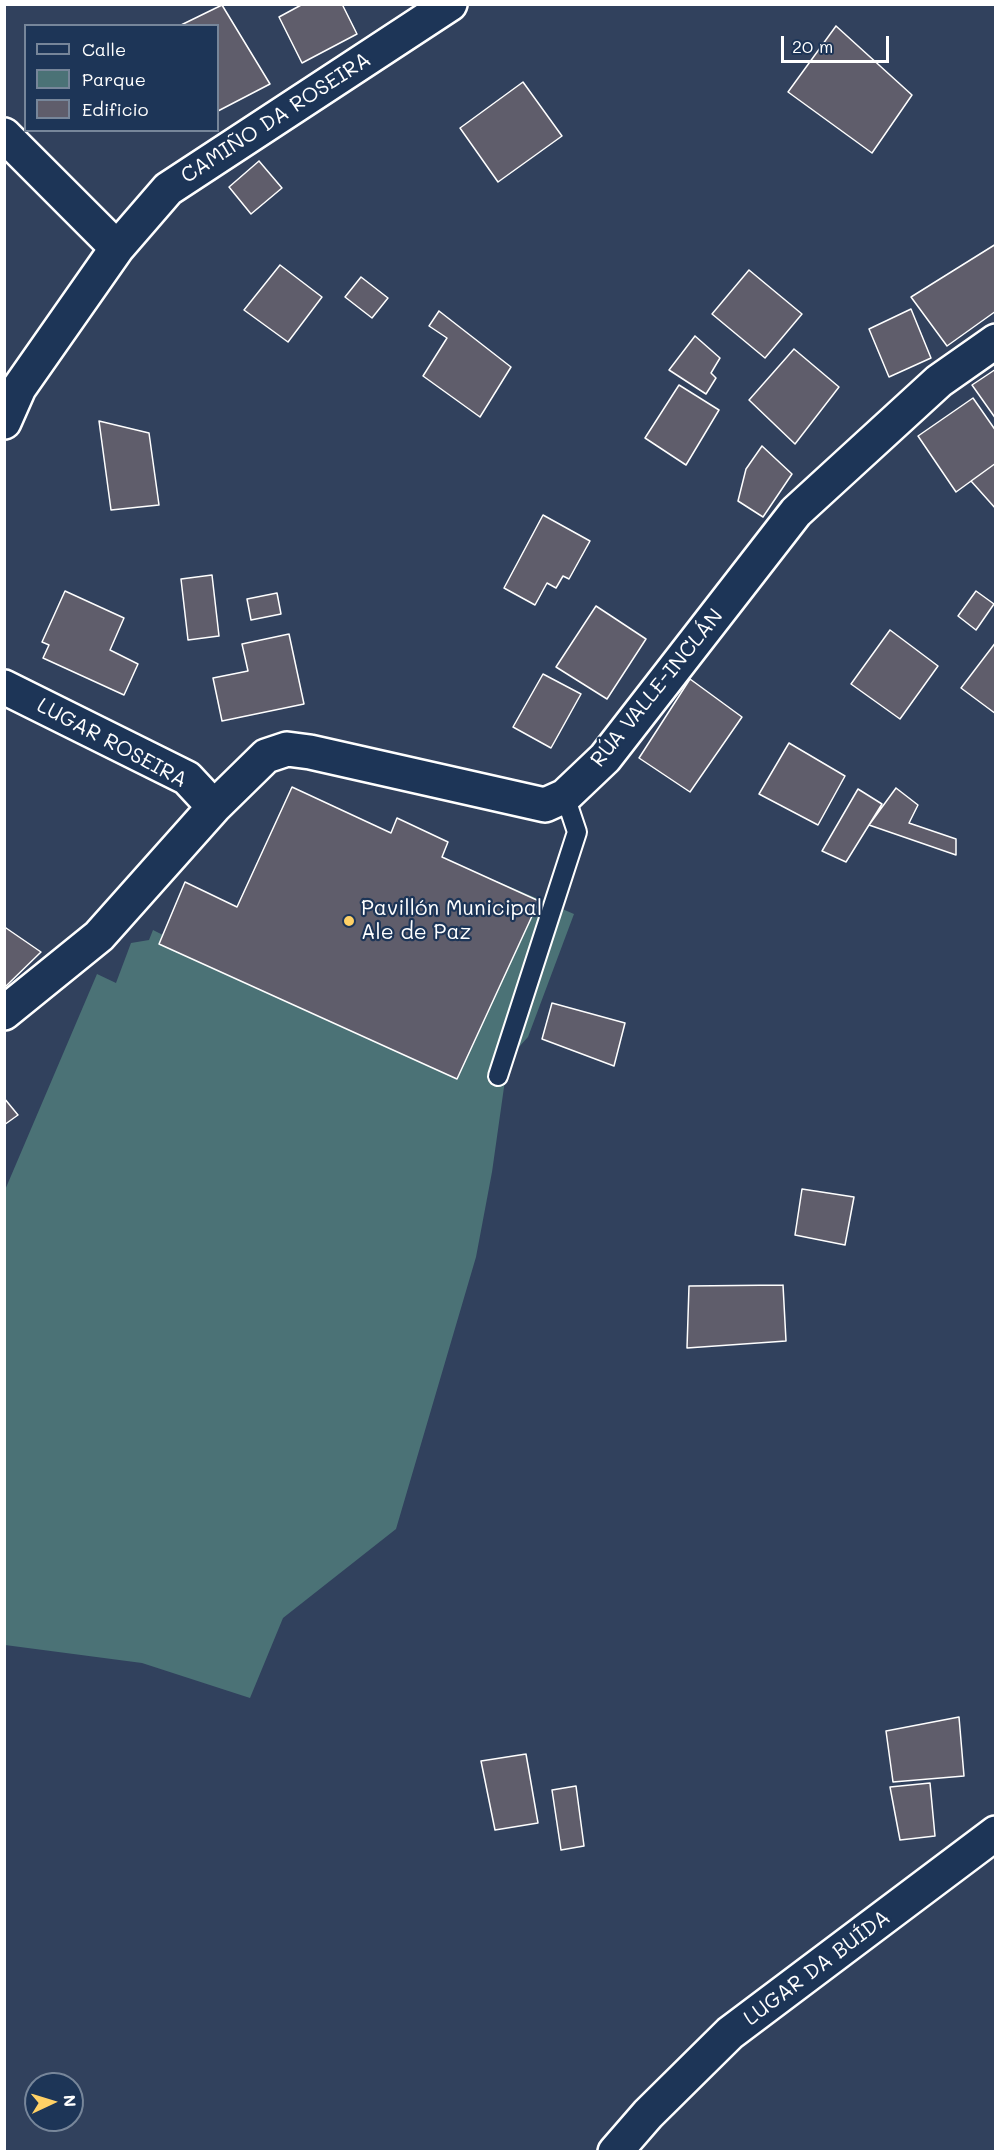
<!DOCTYPE html>
<html>
<head>
<meta charset="utf-8">
<style>
  body { margin:0 }
  #map { position:relative; width:1000px; height:2156px; overflow:hidden; background:#31415d; font-family:Mali,sans-serif }
  canvas { display:block }
  .frame { position:absolute; inset:0; border:6px solid #fff; pointer-events:none }
  .legend { position:absolute; left:24px; top:24px; width:195px; height:108px; box-sizing:border-box; background:#1d3557; border:2px solid #77869a; margin:0; padding:8px 10px; list-style:none; font-size:18px; color:#fff }
  .legend li { display:flex; align-items:center; gap:12px; height:30px }
  .legend b { width:30px; border:2px solid #77869a }
  .north { position:absolute; left:24px; top:2072px; width:60px; height:60px; box-sizing:border-box; background:#1d3557; border:2px solid #77869a; border-radius:50%; rotate:86deg; font-size:16px; font-weight:700; line-height:24px; text-align:center; color:#fff }
  .north::after { content:''; display:block; margin:auto; width:21px; height:27px; background:#ffd166; clip-path:polygon(50% 0,100% 100%,50% 72%,0 100%) }
  .scale { position:absolute; left:781px; top:36px; width:108px; height:27px; box-sizing:border-box; border:3px solid #fff; border-top:0; padding-left:8px; font-size:18px; line-height:21px; white-space:nowrap; color:#fff; -webkit-text-stroke:4px #1d3557; paint-order:stroke }
</style>
</head>
<body>
<div id="map">
<canvas width="1000" height="2156"></canvas>
<div class="frame"></div>
<ul class="legend">
<li><b style="height:8px;background:#1d3557"></b>Calle</li>
<li><b style="height:16px;background:#4b7276"></b>Parque</li>
<li><b style="height:16px;background:#5f5d6b"></b>Edificio</li>
</ul>
<div class="north">N</div>
<div class="scale">20 m</div>
</div>
<script>
const context = document.querySelector('canvas').getContext('2d');
context.lineJoin = 'round';
function fill(path, color) { context.fillStyle = color; context.fill(path, 'evenodd'); }
const poly = rows => new Path2D(rows.map(r => 'M' + r).join(''));
function trace(path, color, width, dash) { context.strokeStyle = color; context.lineWidth = width; context.lineCap = dash ? 'butt' : 'round'; context.setLineDash(dash || []); context.stroke(path); }
function label(font, color, halo, rows, align = 'center') {
  context.font = font + ' Mali,sans-serif'; context.lineWidth = 4.5; context.setLineDash([]); context.textBaseline = 'middle'; context.strokeStyle = halo; context.fillStyle = color; for (const [text, x, y, turn = 0] of rows) {
    context.save(); context.translate(x, y); context.rotate((+turn || 0) * Math.PI / 180); context.textAlign = isNaN(turn) ? turn : align; if (halo) context.strokeText(text, 0, 0); context.fillText(text, 0, 0); context.restore();
  }
}
const green = poly([
  [292,787,391,833,397,818,448,842,442,858,574,914,528,1037,508,1059,492,1172,476,1257,396,1529,283,1618,250,1698,142,1663,5,1645,5,1190,97,974,116,983,131,943,149,940,153,930,163,935,185,882,237,907]
]);
const building = poly([
  [303,4,342,4,357,34,302,63,279,17,303,4],
  [222,5,270,84,218,111,218,26,179,26,222,5],
  [836,26,912,95,872,153,788,92,836,26],
  [523,82,562,136,498,182,460,128,523,82],
  [259,161,282,188,251,214,229,187,259,161],
  [996,244,996,311,947,346,911,297,996,244],
  [280,265,322,297,288,342,244,310,280,265],
  [749,270,802,314,765,358,712,314,749,270],
  [361,277,388,298,372,318,345,297,361,277],
  [911,309,931,358,889,377,869,329,911,309],
  [439,311,511,367,480,417,423,376,447,338,429,326,439,311],
  [695,336,720,358,711,373,716,378,706,394,669,370,695,336],
  [794,349,839,387,795,444,749,400,794,349],
  [996,369,996,419,972,385,996,369],
  [679,385,719,410,686,465,645,438,679,385],
  [973,398,996,431,996,463,956,492,918,436,973,398],
  [99,421,149,433,159,505,111,510,99,421],
  [762,446,792,474,763,517,738,501,746,469,762,446],
  [996,463,996,509,971,481,996,463],
  [543,515,590,541,569,579,563,576,556,588,547,583,535,605,504,588,543,515],
  [212,575,219,636,188,640,181,579,212,575],
  [65,591,124,618,110,650,138,664,124,695,43,658,49,645,42,642,65,591],
  [976,591,994,604,976,630,958,616,976,591],
  [277,593,281,614,251,620,247,599,277,593],
  [596,606,646,639,607,699,556,667,596,606],
  [890,630,938,666,900,719,851,684,890,630],
  [289,634,304,704,222,721,213,678,248,671,242,644,289,634],
  [996,642,996,714,961,688,996,642],
  [543,674,581,694,551,748,513,727,543,674],
  [690,679,742,717,690,792,639,758,690,679],
  [789,743,845,776,818,825,759,794,789,743],
  [292,787,391,833,397,818,448,842,442,857,539,901,457,1079,159,944,185,882,237,907,292,787],
  [896,788,918,805,909,823,956,839,956,855,869,825,896,788],
  [858,789,882,804,846,862,822,851,858,789],
  [6,928,41,952,4,988,4,930,6,928],
  [552,1003,625,1023,614,1066,542,1039,552,1003],
  [4,1098,18,1115,4,1125,4,1098],
  [802,1189,854,1197,845,1245,795,1235,802,1189],
  [783,1285,786,1341,687,1348,689,1286,783,1285],
  [959,1717,964,1776,893,1782,886,1731,959,1717],
  [526,1754,538,1823,495,1830,481,1761,526,1754],
  [930,1783,935,1836,900,1840,890,1787,930,1783],
  [576,1786,584,1846,561,1850,552,1790,576,1786]
]);
const lane = poly([
  [498,1076,577,832,565,796]
]);
const street = poly([
  [4,135,117,248],
  [4,422,19,388,117,248,168,189,450,4],
  [4,687,187,778,214,807],
  [4,1013,99,936,214,807,266,756,287,749,310,752,545,805,565,796,605,758,796,512,939,381,996,341],
  [615,2152,648,2114,730,2033,996,1833]
]);
const markers = [
  [349,921,6,"#ffd166"]
];
const streetNames = [
  ["CAMIÑO DA ROSEIRA",276,118,-33],
  ["RÚA VALLE-INCLÁN",657,688,-51],
  ["LUGAR ROSEIRA",112,743,28],
  ["LUGAR DA BUÍDA",817,1968,-37]
];
const poiNames = [
  ["Pavillón Municipal",361,909],
  ["Ale de Paz",361,933]
];
fill(green, '#4b7276');
fill(building, '#5f5d6b');
trace(building, '#fff', 1.5);
trace(lane, '#fff', 22);
trace(street, '#fff', 38);
trace(lane, '#1d3557', 18);
trace(street, '#1d3557', 33);
for (const [x, y, r, color] of markers) { const dot = new Path2D(); dot.arc(x, y, r, 0, 2 * Math.PI); context.fillStyle = color; context.fill(dot); trace(dot, '#1d3557', 2); }
label('21px', '#fff', '#1d3557', streetNames);
label('21px', '#fff', '#1d3557', poiNames, 'left');
</script>
</body>
</html>
